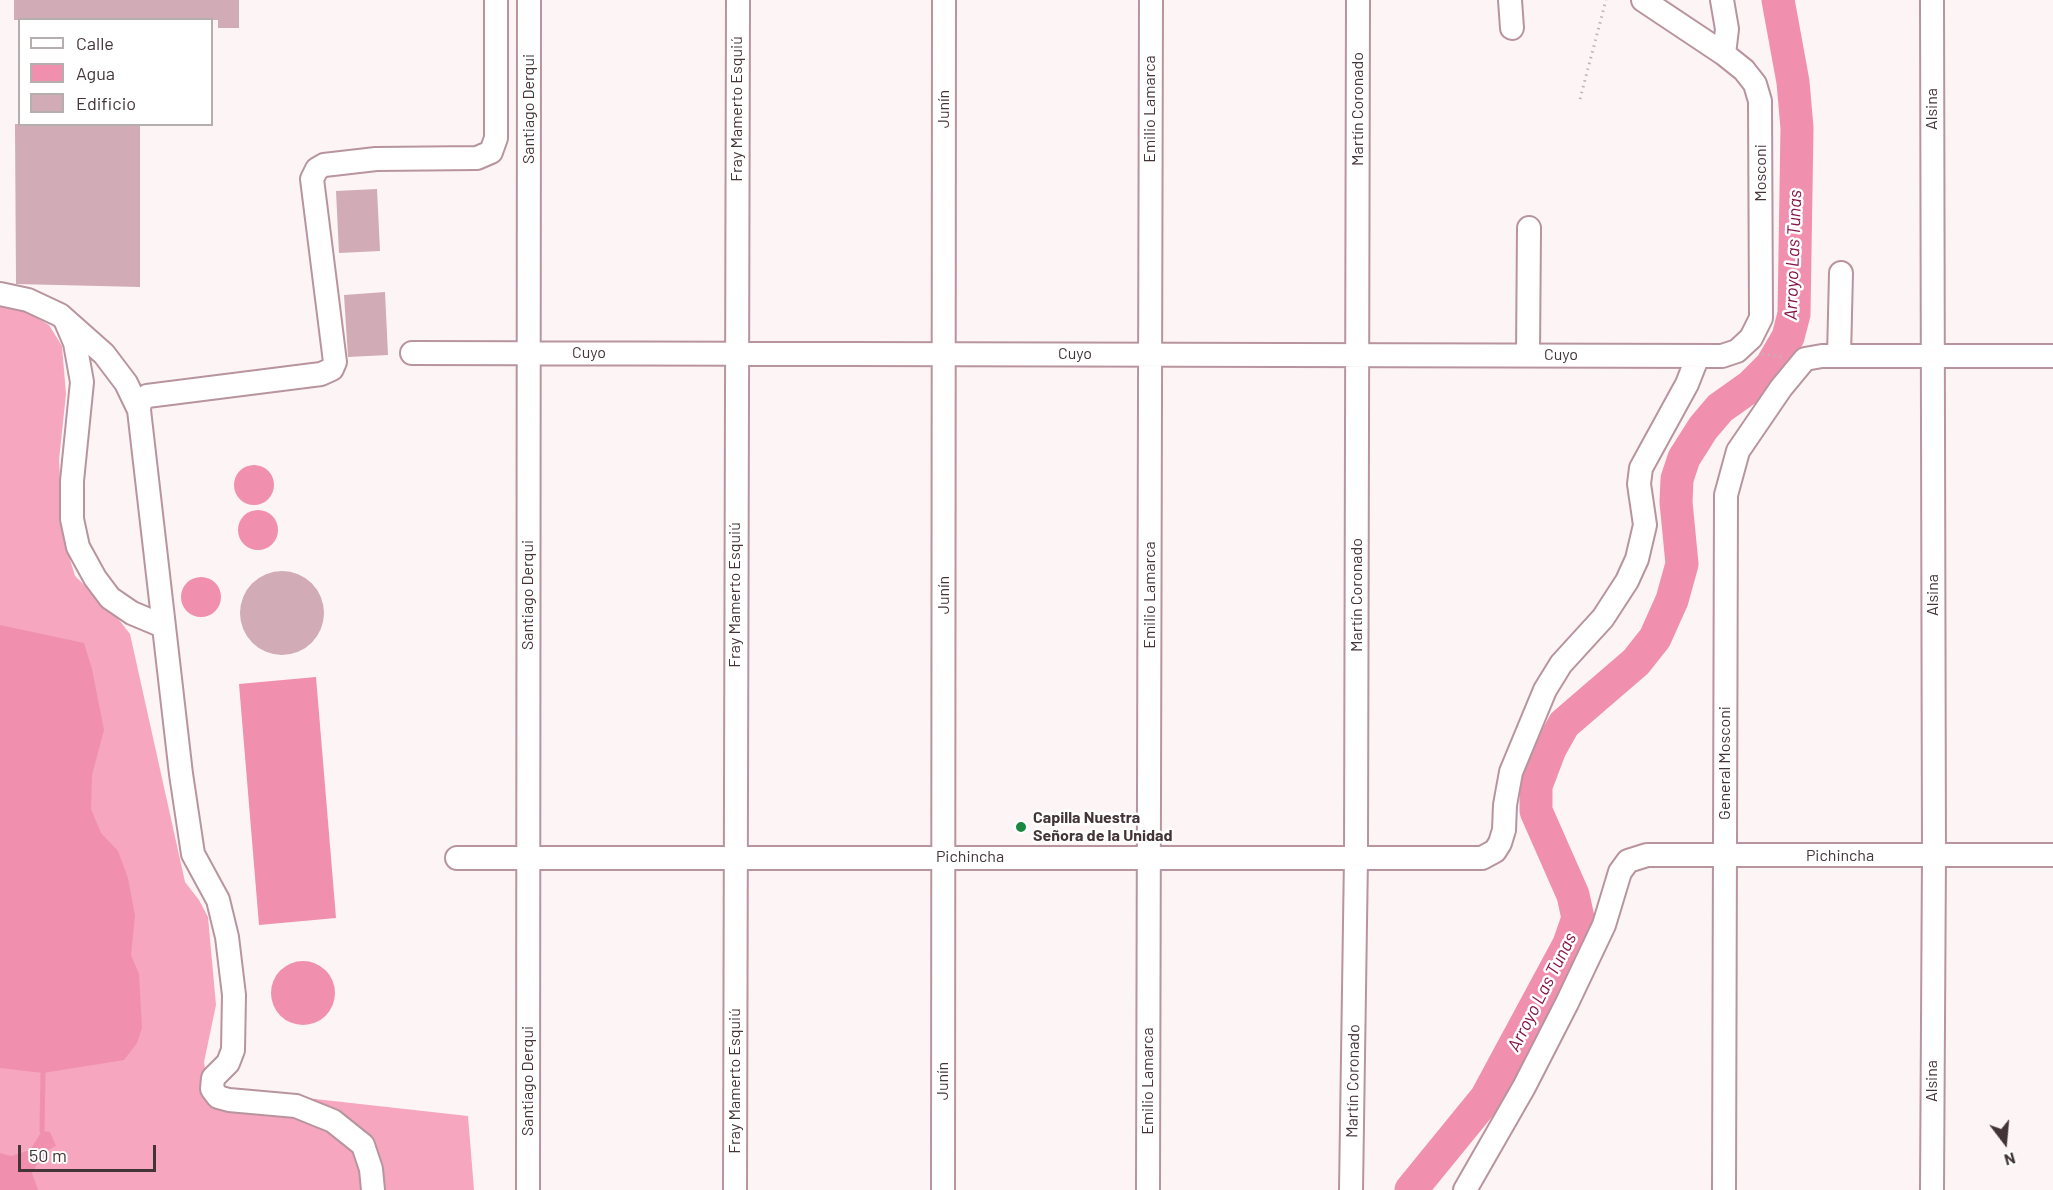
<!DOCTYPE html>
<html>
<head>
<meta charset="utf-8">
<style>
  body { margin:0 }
  #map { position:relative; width:2053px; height:1190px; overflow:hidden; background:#fdf4f6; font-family:Barlow,sans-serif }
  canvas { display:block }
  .legend { position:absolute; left:18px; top:18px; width:195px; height:108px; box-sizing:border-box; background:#fff; border:2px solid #b4aeaf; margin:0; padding:8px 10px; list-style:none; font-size:18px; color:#433438 }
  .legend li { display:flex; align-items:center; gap:12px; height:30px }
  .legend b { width:30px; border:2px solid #b4aeaf }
  .north { position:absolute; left:1975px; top:1112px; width:60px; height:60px; -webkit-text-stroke:4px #fff; paint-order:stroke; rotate:164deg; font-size:16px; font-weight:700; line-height:24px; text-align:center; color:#433438 }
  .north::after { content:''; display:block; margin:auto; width:21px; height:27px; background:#433438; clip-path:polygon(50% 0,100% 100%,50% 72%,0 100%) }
  .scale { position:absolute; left:18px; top:1145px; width:138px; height:27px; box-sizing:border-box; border:3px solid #433438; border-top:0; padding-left:8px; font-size:18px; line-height:21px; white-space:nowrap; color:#433438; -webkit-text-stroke:4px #fff; paint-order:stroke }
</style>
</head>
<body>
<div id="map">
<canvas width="2053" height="1190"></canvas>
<ul class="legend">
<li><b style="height:8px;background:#fff"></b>Calle</li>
<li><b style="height:16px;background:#f18faf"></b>Agua</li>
<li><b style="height:16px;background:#d1abb6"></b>Edificio</li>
</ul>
<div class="north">N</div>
<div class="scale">50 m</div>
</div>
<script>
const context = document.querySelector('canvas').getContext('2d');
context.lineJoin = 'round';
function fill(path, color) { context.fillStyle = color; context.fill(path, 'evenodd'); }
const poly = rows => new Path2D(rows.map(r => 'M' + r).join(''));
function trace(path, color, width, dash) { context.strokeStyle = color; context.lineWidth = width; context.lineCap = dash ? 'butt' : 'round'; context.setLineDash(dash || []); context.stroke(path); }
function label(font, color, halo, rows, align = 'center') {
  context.font = font + ' Barlow,sans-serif'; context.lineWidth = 5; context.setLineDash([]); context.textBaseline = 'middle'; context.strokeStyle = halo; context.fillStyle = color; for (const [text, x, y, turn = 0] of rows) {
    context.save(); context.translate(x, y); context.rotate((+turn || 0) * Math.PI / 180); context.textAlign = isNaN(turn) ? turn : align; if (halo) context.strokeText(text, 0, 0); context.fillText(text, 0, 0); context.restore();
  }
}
const forest = poly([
  [0,306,27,312,49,325,62,346,66,394,59,460,63,536,75,576,116,616,130,634,185,882,199,900,208,917,216,1005,204,1062,206,1075,225,1089,468,1116,474,1190,0,1190]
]);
const water = poly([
  '234 485a20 20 0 1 1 40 0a20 20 0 1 1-40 0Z',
  '238 530a20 20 0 1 1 40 0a20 20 0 1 1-40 0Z',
  '181 597a20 20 0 1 1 40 0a20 20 0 1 1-40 0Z',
  [0,625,84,643,92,669,104,730,92,775,91,809,101,833,118,851,128,878,135,916,131,955,139,974,142,1028,137,1043,124,1060,43,1073,0,1068],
  [316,677,336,918,259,925,239,684],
  '271 993a32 32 0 1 1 64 0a32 32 0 1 1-64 0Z',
  [42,1131,50,1132,56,1146,44,1152,32,1173,38,1190,0,1190,0,1153,11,1156,30,1150]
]);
const stream = poly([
  [42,1131,43,1073]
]);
const river = poly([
  [1411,1190,1486,1098,1569,944,1578,918,1573,895,1536,811,1536,786,1550,749,1564,724,1636,662,1655,638,1672,600,1682,564,1676,502,1677,479,1684,458,1703,428,1720,408,1751,386,1771,366,1788,337,1794,314,1797,128,1793,82,1778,0]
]);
const building = poly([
  [14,0,239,0,239,28,218,28,218,20,14,20],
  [15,124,140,124,140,287,16,284],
  [377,189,380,251,339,253,336,191],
  [385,292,388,355,348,357,344,295],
  '240 613a42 42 0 1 1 84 0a42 42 0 1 1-84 0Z'
]);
const path = poly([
  [1580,99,1606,0],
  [1762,354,1782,357]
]);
const minor = poly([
  [1510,0,1512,28],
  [1722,0,1727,29,1724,54],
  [0,294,28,300,60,315,104,354,126,383,139,410,181,774,193,854,218,900,227,937,234,995,233,1050,228,1063,213,1078,212,1089,218,1097,229,1100,296,1106,333,1121,363,1145,371,1169,373,1190],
  [66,322,75,343,82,382,72,481,72,519,78,547,95,578,110,598,132,613,163,626],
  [412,353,1722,356,1737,351,1751,338,1761,318,1760,101,1755,84,1744,70,1724,54,1643,0],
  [1528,355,1529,228],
  [1839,356,1841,273],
  [139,410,140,402,147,396,321,374,332,369,335,362,312,179,317,169,324,165,376,159,477,158,491,152,496,138,496,0],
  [457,858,1482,858,1495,851,1500,843,1504,830,1505,805,1511,772,1545,690,1561,664,1603,618,1627,581,1637,559,1645,525,1639,484,1641,468,1687,384,1698,356],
  [528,1190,529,0],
  [735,1190,738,0],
  [943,1190,944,0],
  [1148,1190,1151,0],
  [1351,1190,1356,857,1358,0],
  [1465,1190,1524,1087,1567,1003,1604,925,1620,872,1628,861,1647,855,2053,855],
  [1724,1190,1726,495,1738,451,1781,388,1805,359,1822,356,2053,356],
  [1932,1190,1934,855,1932,0]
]);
const markers = [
  [1021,827,6,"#198840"]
];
const streetNames = [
  ["Santiago Derqui",529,109,-90],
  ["Fray Mamerto Esquiú",737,109,-90],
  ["Junín",944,109,-90],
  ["Emilio Lamarca",1150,109,-90],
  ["Martín Coronado",1358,109,-90],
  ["Alsina",1932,109,-90],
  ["Mosconi",1761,173,-90],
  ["Cuyo",589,353],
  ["Cuyo",1075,354],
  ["Cuyo",1561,355],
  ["Santiago Derqui",528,595,-90],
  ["Fray Mamerto Esquiú",735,595,-90],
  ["Junín",944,595,-90],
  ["Emilio Lamarca",1150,595,-90],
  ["Martín Coronado",1357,595,-90],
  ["Alsina",1933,595,-90],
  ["General Mosconi",1725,763,-90],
  ["Pichincha",1840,856],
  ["Pichincha",970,857],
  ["Santiago Derqui",528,1081,-90],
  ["Fray Mamerto Esquiú",735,1081,-90],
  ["Junín",943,1081,-90],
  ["Emilio Lamarca",1148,1081,-90],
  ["Martín Coronado",1353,1081,-89],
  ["Alsina",1932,1081,-90]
];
const poiNames = [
  ["Capilla Nuestra",1033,818],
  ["Señora de la Unidad",1033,836]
];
const waterNames = [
  ["Arroyo Las Tunas",1793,255,-88],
  ["Arroyo Las Tunas",1542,992,-63]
];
fill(forest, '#f6a6bf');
fill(water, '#f18faf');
trace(stream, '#f18faf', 5);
trace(river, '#f18faf', 33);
fill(building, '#d1abb6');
trace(minor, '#b8949e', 26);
trace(path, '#bfb4b7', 3, [1.5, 4.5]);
trace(minor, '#fff', 22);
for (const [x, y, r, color] of markers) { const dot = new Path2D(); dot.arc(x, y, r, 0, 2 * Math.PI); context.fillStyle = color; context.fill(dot); trace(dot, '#fff', 2); }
label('16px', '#433438', '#fff', streetNames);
label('bold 16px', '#433438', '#fff', poiNames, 'left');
label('italic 18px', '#861248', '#fff', waterNames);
</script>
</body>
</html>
